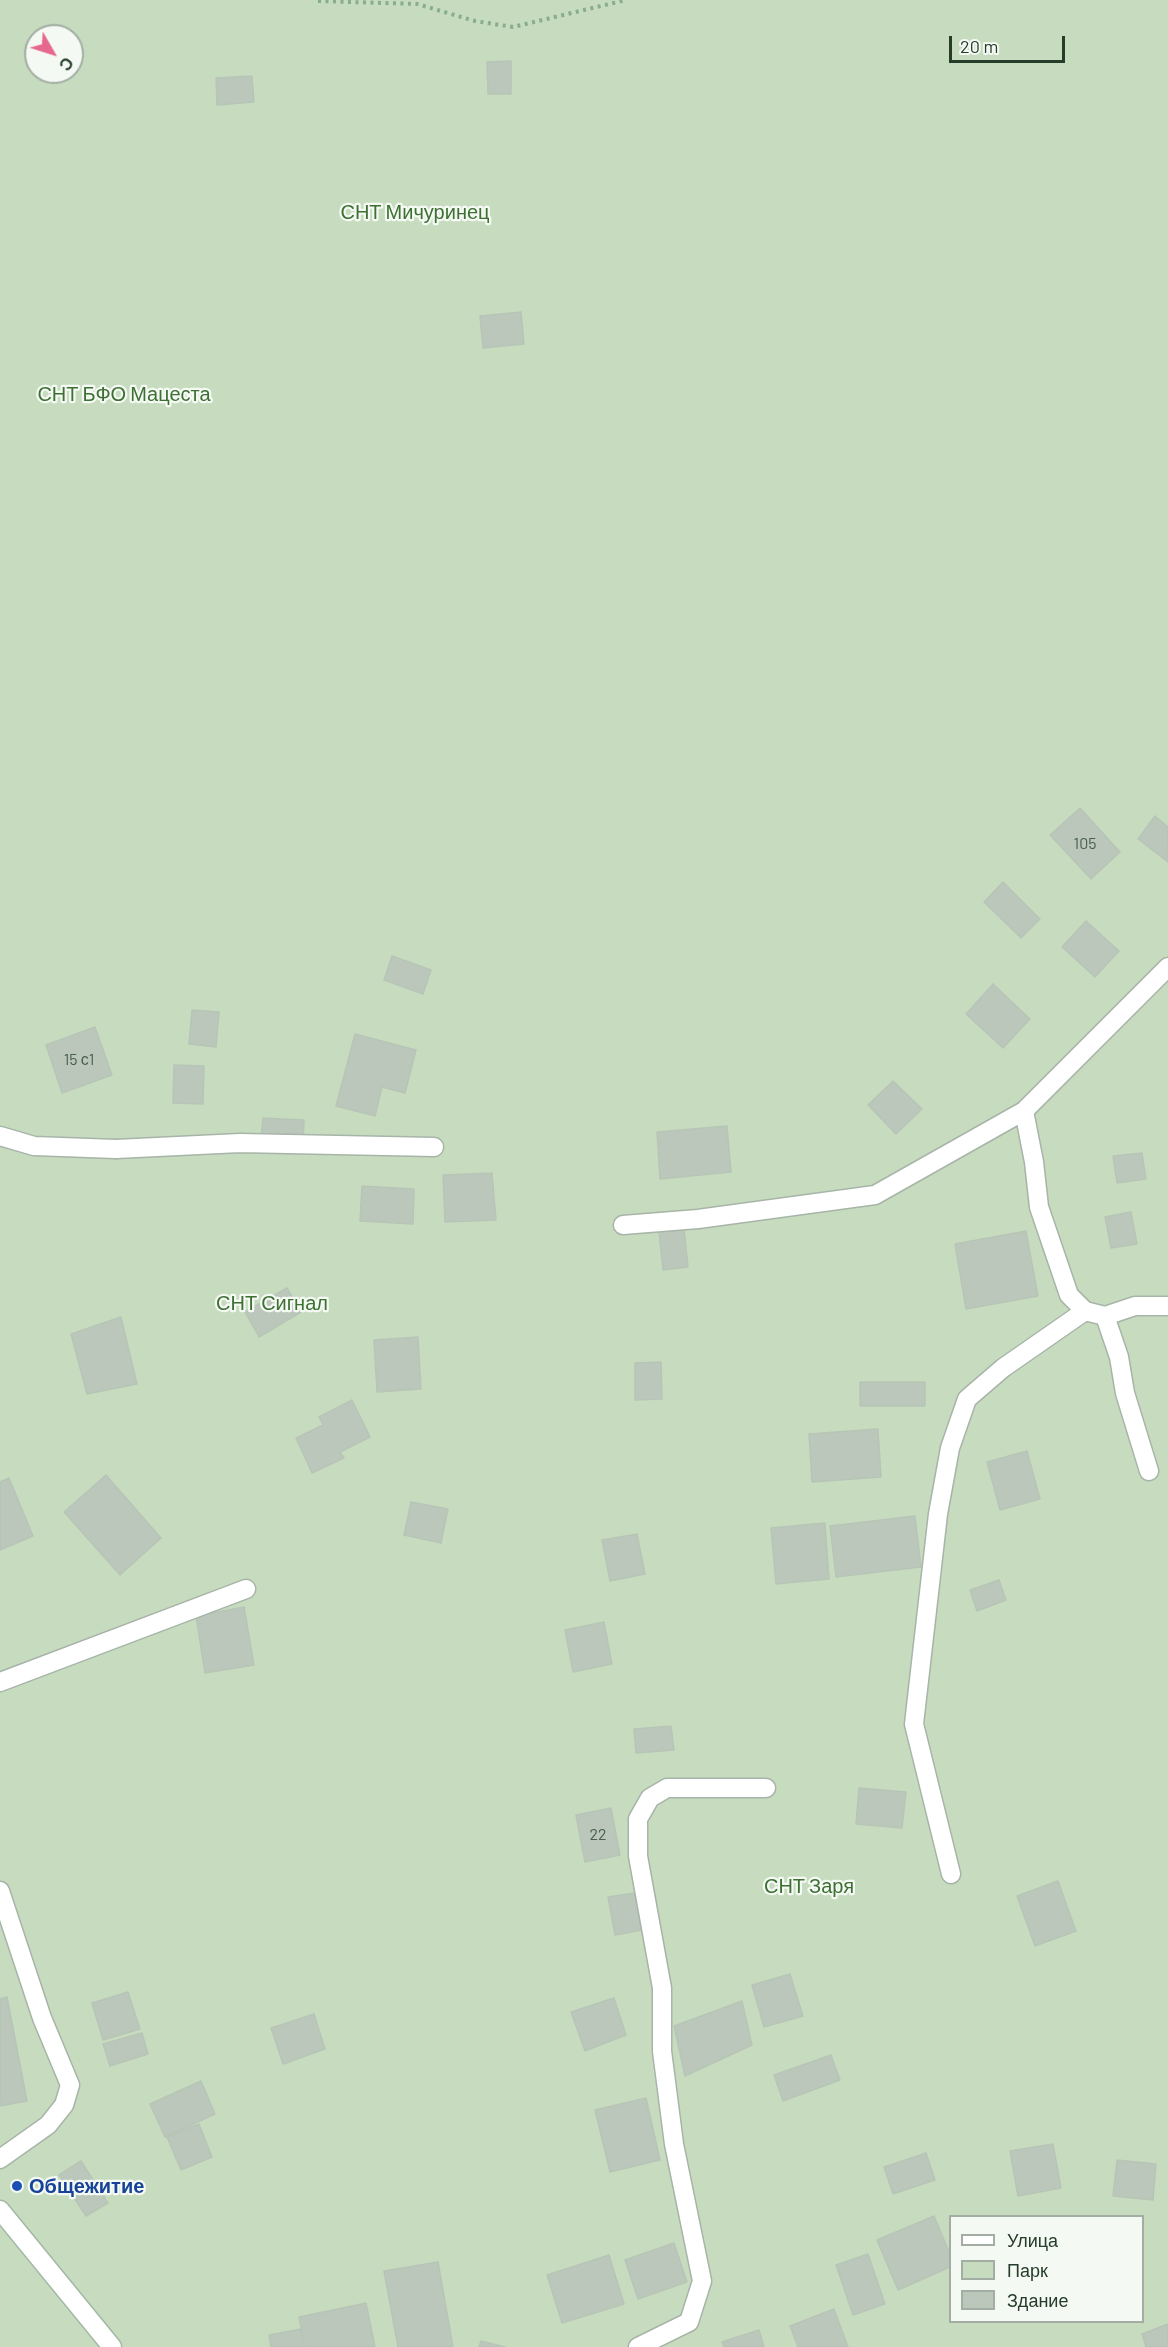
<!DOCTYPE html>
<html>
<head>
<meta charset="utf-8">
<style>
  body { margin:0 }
  #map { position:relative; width:1168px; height:2347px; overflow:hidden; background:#e4ece4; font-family:Barlow,sans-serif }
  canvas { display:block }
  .legend { position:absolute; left:949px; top:2215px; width:195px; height:108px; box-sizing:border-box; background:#f5f9f4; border:2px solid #a2aea3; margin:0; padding:8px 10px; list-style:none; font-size:18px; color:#253d29 }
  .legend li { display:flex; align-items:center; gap:12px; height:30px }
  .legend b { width:30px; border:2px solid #a2aea3 }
  .north { position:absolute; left:24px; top:24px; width:60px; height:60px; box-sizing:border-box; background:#f5f9f4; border:2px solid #a2aea3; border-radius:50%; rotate:129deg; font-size:16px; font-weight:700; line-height:24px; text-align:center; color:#253d29 }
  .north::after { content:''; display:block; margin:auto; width:21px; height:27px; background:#e6688f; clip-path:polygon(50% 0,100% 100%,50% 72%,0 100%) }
  .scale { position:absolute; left:949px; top:36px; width:116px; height:27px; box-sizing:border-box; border:3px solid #253d29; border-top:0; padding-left:8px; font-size:18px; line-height:21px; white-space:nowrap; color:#253d29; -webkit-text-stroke:4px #f5f9f4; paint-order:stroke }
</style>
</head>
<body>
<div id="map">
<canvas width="1168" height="2347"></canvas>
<ul class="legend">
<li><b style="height:8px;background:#fff"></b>Улица</li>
<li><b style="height:16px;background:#c7dcbf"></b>Парк</li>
<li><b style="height:16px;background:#bac7ba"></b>Здание</li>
</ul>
<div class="north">С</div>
<div class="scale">20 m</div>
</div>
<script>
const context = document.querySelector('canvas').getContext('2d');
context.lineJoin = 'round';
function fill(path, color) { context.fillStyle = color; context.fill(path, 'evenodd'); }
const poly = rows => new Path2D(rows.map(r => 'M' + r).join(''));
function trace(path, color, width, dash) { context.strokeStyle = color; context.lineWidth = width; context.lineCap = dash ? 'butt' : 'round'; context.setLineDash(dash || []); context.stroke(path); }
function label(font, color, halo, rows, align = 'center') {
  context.font = font + ' Barlow,sans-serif'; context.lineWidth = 4.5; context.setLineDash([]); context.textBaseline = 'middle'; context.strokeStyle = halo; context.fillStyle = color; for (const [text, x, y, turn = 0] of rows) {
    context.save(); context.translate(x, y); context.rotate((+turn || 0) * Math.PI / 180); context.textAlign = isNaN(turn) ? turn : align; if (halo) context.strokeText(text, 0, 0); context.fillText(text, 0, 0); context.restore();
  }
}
const green = poly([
  [0,0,1168,0,1168,2347,0,2347],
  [36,36,72,36,72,72,36,72],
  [950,2216,1142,2216,1142,2322,950,2322]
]);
const building = poly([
  [511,61,511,94,488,94,487,62,511,61],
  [252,76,254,102,217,105,216,78,252,76],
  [521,312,524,344,483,348,480,316,521,312],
  [1080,808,1120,852,1091,879,1050,835,1080,808],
  [1155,816,1168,827,1168,862,1138,839,1155,816],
  [1003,882,1040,919,1021,938,984,902,1003,882],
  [1086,921,1119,951,1095,977,1062,947,1086,921],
  [392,956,431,970,423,994,384,980,392,956],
  [993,984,1030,1019,1003,1048,966,1014,993,984],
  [192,1010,219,1012,216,1047,189,1044,192,1010],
  [95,1027,112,1075,62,1093,46,1045,95,1027],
  [355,1034,416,1050,405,1093,382,1087,375,1116,336,1106,355,1034],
  [174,1065,204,1066,203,1104,173,1103,174,1065],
  [893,1081,922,1109,896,1134,868,1105,893,1081],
  [263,1118,304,1120,303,1142,261,1139,263,1118],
  [727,1126,731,1172,660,1179,657,1132,727,1126],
  [1142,1153,1146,1179,1117,1183,1113,1156,1142,1153],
  [492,1173,496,1220,445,1222,443,1175,492,1173],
  [362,1186,414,1189,413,1224,360,1221,362,1186],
  [1131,1212,1137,1244,1111,1248,1105,1217,1131,1212],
  [684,1229,688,1267,663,1270,659,1232,684,1229],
  [1026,1231,1038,1296,966,1309,955,1244,1026,1231],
  [287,1288,301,1312,259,1337,245,1312,287,1288],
  [121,1317,137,1384,87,1394,71,1334,121,1317],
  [418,1337,421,1389,377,1392,374,1340,418,1337],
  [661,1362,662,1399,635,1400,635,1363,661,1362],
  [860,1382,925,1382,925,1406,860,1406,860,1382],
  [352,1400,370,1437,340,1452,344,1458,312,1473,296,1438,323,1425,319,1417,352,1400],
  [878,1429,881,1477,812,1482,809,1434,878,1429],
  [1027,1451,1040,1499,1000,1510,987,1462,1027,1451],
  [106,1475,161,1538,120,1575,64,1512,106,1475],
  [9,1478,33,1536,0,1550,0,1482,9,1478],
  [411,1502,448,1509,441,1543,404,1535,411,1502],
  [915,1516,921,1567,836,1577,830,1526,915,1516],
  [825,1523,829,1579,776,1584,771,1528,825,1523],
  [637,1534,645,1574,610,1581,602,1540,637,1534],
  [999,1580,1006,1600,977,1611,970,1590,999,1580],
  [244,1607,254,1665,205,1673,196,1616,244,1607],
  [604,1622,612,1664,573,1672,565,1630,604,1622],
  [671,1726,674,1750,636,1753,634,1729,671,1726],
  [859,1788,906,1792,902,1828,856,1824,859,1788],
  [611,1808,620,1855,585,1862,576,1815,611,1808],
  [1058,1881,1076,1931,1035,1946,1017,1896,1058,1881],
  [635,1893,642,1930,615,1935,608,1897,635,1893],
  [790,1974,803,2016,764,2027,752,1985,790,1974],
  [128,1992,140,2029,103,2040,92,2003,128,1992],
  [7,1997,27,2101,0,2106,0,1999,7,1997],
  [614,1998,626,2035,585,2051,571,2012,614,1998],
  [742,2001,752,2045,685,2076,674,2026,742,2001],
  [314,2014,325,2049,283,2064,271,2028,314,2014],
  [142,2033,148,2054,110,2066,103,2044,142,2033],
  [831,2055,840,2080,783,2101,774,2075,831,2055],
  [201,2081,215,2114,165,2137,150,2104,201,2081],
  [646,2098,660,2160,610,2172,595,2110,646,2098],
  [199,2124,212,2157,181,2170,167,2137,199,2124],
  [1053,2144,1061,2188,1018,2196,1010,2151,1053,2144],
  [926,2153,935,2180,893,2194,884,2167,926,2153],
  [1117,2160,1156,2164,1153,2200,1113,2196,1117,2160],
  [81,2161,108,2203,86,2216,59,2175,81,2161],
  [934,2216,950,2254,950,2267,898,2290,877,2240,934,2216],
  [674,2243,687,2282,638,2299,625,2260,674,2243],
  [868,2254,885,2304,853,2315,836,2265,868,2254],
  [609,2255,624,2304,562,2323,547,2275,609,2255],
  [438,2262,453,2347,398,2347,384,2271,438,2262],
  [366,2303,375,2347,305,2347,299,2317,366,2303],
  [834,2309,848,2347,798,2347,790,2326,834,2309],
  [1168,2324,1168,2347,1146,2347,1142,2334,1168,2324],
  [301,2329,305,2347,271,2347,269,2335,301,2329],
  [759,2330,764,2347,724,2347,722,2342,759,2330],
  [481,2341,505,2347,479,2347,481,2341]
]);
const path = poly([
  [318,1,417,4,475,21,513,27,626,0]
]);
const lane = poly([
  [116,1149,240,1143,434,1147],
  [1105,1316,1119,1357,1125,1393,1149,1471],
  [0,1682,246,1589],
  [951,1874,914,1724,938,1514,950,1448,967,1399,1003,1368,1085,1311],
  [638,2347,689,2322,702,2281,674,2144,662,2051,662,1988,638,1856,638,1819,650,1798,667,1788,766,1788]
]);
const street = poly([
  [1024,1111,1034,1162,1039,1207,1069,1295,1085,1311,1105,1316,1135,1306,1168,1306],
  [0,1136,34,1146,116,1149],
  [623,1225,698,1219,875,1195,1024,1111,1168,967],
  [0,1891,42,2018,70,2085,64,2105,48,2125,0,2159]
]);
const secondary = poly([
  [0,2210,112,2347]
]);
const markers = [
  [17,2186,6,"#1a4fb4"]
];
const numberNames = [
  ["105",1085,844],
  ["15 с1",79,1060],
  ["22",598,1835]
];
const parkNames = [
  ["СНТ Мичуринец",415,212],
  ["СНТ БФО Мацеста",124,394],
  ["СНТ Сигнал",272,1303],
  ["СНТ Заря",809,1886]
];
const transitNames = [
  ["Общежитие",29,2186]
];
fill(green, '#c7dcbf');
fill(building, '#bac7ba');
trace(building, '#b7c5b7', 1.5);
trace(lane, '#a7b4a8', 21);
trace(street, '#a7b4a8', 21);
trace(secondary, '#a3b7a6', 21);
trace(path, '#87ad8c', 4, [3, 4.5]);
trace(lane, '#fff', 18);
trace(street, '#fff', 18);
trace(secondary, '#fff', 18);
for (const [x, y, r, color] of markers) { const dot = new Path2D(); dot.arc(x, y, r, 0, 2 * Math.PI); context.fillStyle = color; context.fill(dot); trace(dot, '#f5f9f4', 2); }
label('16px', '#4a604d', null, numberNames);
label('20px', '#3d7032', '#f5f9f4', parkNames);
label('bold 20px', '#164399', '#f5f9f4', transitNames, 'left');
</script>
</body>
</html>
